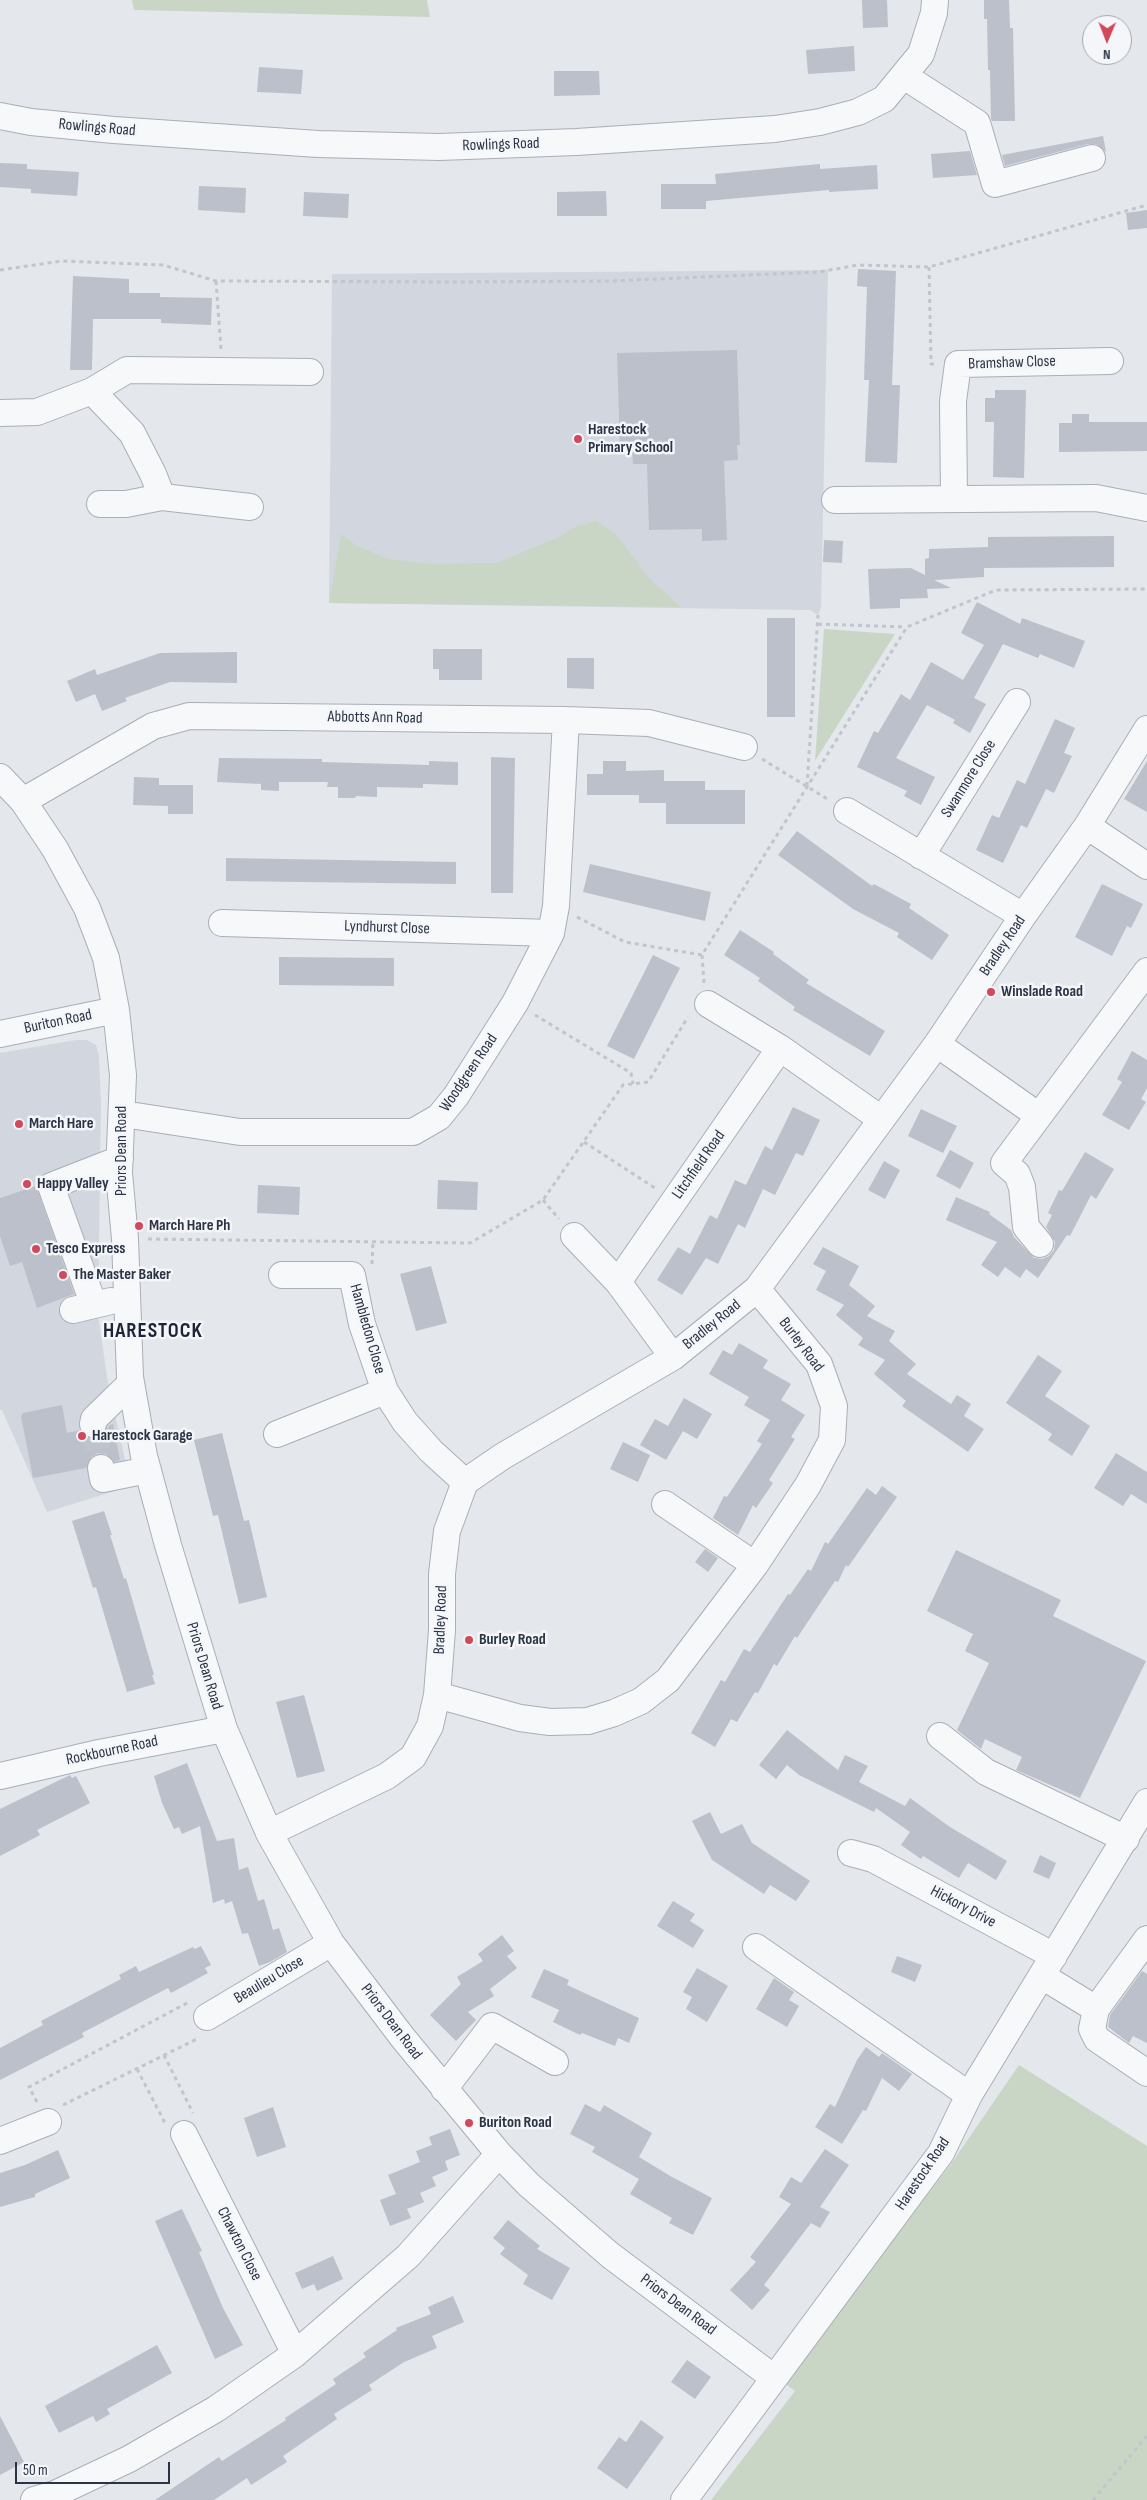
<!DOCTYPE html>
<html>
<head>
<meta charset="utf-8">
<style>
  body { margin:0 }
  #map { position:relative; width:1147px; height:2500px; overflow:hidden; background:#e4e7ec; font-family:"Sofia Sans Condensed",sans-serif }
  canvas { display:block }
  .north { position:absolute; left:1082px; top:15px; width:50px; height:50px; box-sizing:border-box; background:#f4f6f9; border:1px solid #a4a8b1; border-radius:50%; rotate:181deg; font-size:14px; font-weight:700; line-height:20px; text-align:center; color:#2b3445 }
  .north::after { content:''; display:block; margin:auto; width:18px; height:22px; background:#d1495b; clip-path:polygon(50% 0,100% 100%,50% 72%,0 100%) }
  .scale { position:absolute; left:15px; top:2462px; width:155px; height:22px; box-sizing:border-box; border:2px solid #2b3445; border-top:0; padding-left:6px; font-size:15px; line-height:18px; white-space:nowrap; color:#2b3445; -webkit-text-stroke:4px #f4f6f9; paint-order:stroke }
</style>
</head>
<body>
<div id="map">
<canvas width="1147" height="2500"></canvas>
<div class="north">N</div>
<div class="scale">50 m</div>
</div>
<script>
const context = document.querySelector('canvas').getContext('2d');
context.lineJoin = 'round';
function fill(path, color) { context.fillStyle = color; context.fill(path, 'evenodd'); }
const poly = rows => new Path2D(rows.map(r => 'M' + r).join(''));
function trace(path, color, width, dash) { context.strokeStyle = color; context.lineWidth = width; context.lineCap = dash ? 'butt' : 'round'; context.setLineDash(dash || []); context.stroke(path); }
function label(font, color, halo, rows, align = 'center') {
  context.font = font + ' "Sofia Sans Condensed",sans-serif'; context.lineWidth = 5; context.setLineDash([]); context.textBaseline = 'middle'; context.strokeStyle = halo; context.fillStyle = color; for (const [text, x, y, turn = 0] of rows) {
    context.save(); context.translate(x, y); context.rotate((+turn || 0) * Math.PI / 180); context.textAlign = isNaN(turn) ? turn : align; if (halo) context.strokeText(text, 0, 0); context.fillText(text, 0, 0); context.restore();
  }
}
const built = poly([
  [828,270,821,608,818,615,810,610,329,603,332,274],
  [76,1040,87,1040,96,1045,99,1057,101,1104,98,1314,108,1384,131,1486,47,1512,2,1410,0,1410,0,1053]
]);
const green = poly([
  [132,0,427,0,430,17,134,10],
  [596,521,616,534,649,578,681,607,329,603,341,534,357,546,389,559,433,564,496,563,559,537,577,526],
  [824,629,895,634,815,761],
  [1019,2065,1147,2146,1147,2500,711,2500,795,2391,783,2382,951,2164]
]);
const building = poly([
  [862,0,887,0,888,27,863,28],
  [984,0,1009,0,1010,28,1013,28,1015,121,992,121,991,119,990,70,988,70,987,19,984,19],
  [854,46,855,71,808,74,806,50],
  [259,67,303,70,301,94,257,92],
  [554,71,599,71,600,95,554,96],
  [1103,136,1106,152,1096,144,1088,144,1005,166,1002,155],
  [970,151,977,175,933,178,931,154],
  [0,163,27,164,27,169,79,172,77,196,31,193,31,189,0,187],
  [820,164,820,169,877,165,878,189,829,192,829,190,706,201,706,209,661,209,661,184,716,184,715,174],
  [199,186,246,188,245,213,198,210],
  [606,191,607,216,557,216,557,192],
  [304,192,349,194,348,218,303,216],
  [1147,210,1147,228,1128,230,1126,213],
  [858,269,896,271,892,385,900,385,897,463,865,462,869,380,864,380,867,287,857,286],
  [73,276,129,279,129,293,160,293,160,297,212,298,211,325,161,323,161,319,93,319,92,370,70,370],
  [737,350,740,445,737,445,738,460,724,461,727,540,702,541,702,529,649,530,647,464,633,464,632,447,620,447,617,353],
  [995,390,1026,390,1024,478,993,477,994,422,985,422,985,398,995,398],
  [1072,414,1089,414,1089,422,1147,422,1147,451,1059,452,1059,423,1072,423],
  [1114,536,1114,567,984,568,984,577,934,580,951,588,927,589,928,598,900,599,900,608,870,609,868,569,911,568,925,575,925,559,929,558,929,549,988,547,988,537],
  [824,540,843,541,842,563,823,562],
  [977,602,1020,624,1022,618,1085,641,1074,668,1040,654,1038,658,1003,644,974,698,986,704,970,733,953,723,955,720,927,705,896,758,935,777,921,805,904,796,907,791,857,767,874,731,878,733,901,694,910,700,931,662,963,680,984,645,961,633],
  [767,618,795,618,795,717,767,717],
  [433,649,482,649,482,680,439,680,439,669,433,669],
  [237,652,237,683,170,682,125,698,127,701,102,711,95,694,76,702,67,681,95,669,97,675,160,653],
  [567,658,594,658,594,689,567,688],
  [1055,719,1075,728,1064,753,1072,756,1054,793,1046,789,1027,828,1021,825,1003,863,976,850,992,815,999,818,1017,780,1025,784],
  [491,757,515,758,513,893,491,893],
  [219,758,322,759,322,762,429,765,429,761,458,762,458,785,423,784,423,788,377,787,377,797,356,796,355,798,338,798,338,787,327,787,328,782,279,782,279,791,261,790,261,784,217,782],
  [603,761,626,761,626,771,664,770,664,781,705,781,705,790,745,790,745,824,666,824,666,803,639,803,639,795,587,795,587,774,603,774],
  [1147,761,1147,812,1124,799],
  [134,777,159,778,159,785,193,785,193,814,168,814,168,806,133,805],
  [797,831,872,886,874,884,911,904,909,908,949,935,932,960,897,937,899,933,853,909,778,855],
  [226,858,456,862,456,884,226,881],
  [590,864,711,892,705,921,583,892],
  [1102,884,1143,904,1131,928,1127,926,1112,956,1075,937],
  [740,930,774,952,773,954,809,980,806,983,885,1031,870,1056,793,1010,795,1007,758,981,760,978,724,955],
  [653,955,680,968,634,1059,607,1046],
  [279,957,394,958,394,986,279,985],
  [1132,1051,1147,1060,1147,1088,1141,1099,1146,1102,1129,1130,1102,1115,1122,1082,1117,1079],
  [793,1107,820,1120,803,1156,796,1153,775,1195,763,1189,745,1228,738,1224,718,1264,706,1258,682,1295,657,1280,678,1247,690,1254,710,1215,717,1219,735,1180,746,1185,765,1146,772,1150],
  [921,1109,957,1126,943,1153,908,1136],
  [950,1150,974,1163,960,1189,936,1176],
  [1085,1152,1114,1169,1096,1199,1091,1195,1070,1236,1067,1235,1038,1278,1026,1269,1020,1278,1005,1267,998,1277,981,1265,997,1242,946,1220,956,1197,990,1212,989,1214,1011,1230,1014,1237,1034,1258,1042,1259,1049,1256,1054,1250,1055,1242,1046,1227,1052,1215,1048,1213,1059,1190,1062,1191],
  [884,1161,900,1170,885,1199,868,1190],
  [438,1180,478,1182,477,1210,437,1209],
  [258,1185,300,1187,299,1215,257,1213],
  [36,1186,74,1294,37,1308,22,1262,10,1266,0,1236,0,1198],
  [823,1247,859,1266,849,1285,875,1306,867,1316,895,1331,889,1341,916,1364,907,1374,951,1404,957,1395,971,1404,964,1416,984,1429,968,1452,902,1406,906,1401,874,1374,885,1360,858,1345,863,1338,836,1315,844,1305,816,1290,826,1271,813,1264],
  [431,1266,447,1323,416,1331,400,1274],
  [739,1343,768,1360,763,1368,791,1384,781,1400,805,1415,791,1437,795,1439,769,1480,773,1483,756,1508,753,1505,738,1535,713,1518,724,1496,727,1497,762,1444,757,1441,770,1420,744,1405,749,1397,709,1374,723,1350,732,1355],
  [1038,1355,1062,1371,1045,1396,1090,1426,1072,1456,1048,1440,1052,1434,1006,1403],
  [684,1398,712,1414,697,1439,683,1431,666,1460,640,1445,655,1419,668,1426],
  [62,1405,67,1433,80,1430,90,1439,97,1438,104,1434,110,1425,113,1424,120,1460,114,1462,106,1454,98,1453,91,1457,86,1468,33,1478,21,1416,23,1413],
  [222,1433,244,1521,249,1520,267,1597,239,1604,218,1515,213,1516,194,1440],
  [623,1442,650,1455,638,1482,610,1469],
  [1116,1453,1147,1472,1147,1504,1131,1494,1123,1506,1094,1488],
  [882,1486,897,1497,848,1567,846,1565,838,1582,835,1581,797,1638,795,1636,777,1666,774,1664,758,1693,755,1692,737,1722,731,1719,715,1747,691,1733,721,1680,725,1682,744,1649,750,1652,788,1594,790,1595,808,1569,811,1571,825,1542,828,1544,867,1488,876,1495],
  [104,1511,112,1535,110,1535,124,1579,126,1578,154,1675,152,1675,155,1684,127,1692,96,1587,93,1588,72,1521],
  [705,1549,718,1558,708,1572,695,1562],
  [956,1550,1061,1600,1053,1616,1146,1661,1080,1798,1016,1770,1022,1757,985,1739,981,1749,957,1730,989,1663,965,1651,973,1634,927,1611],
  [304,1695,325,1771,297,1778,276,1702],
  [787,1730,838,1770,845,1755,868,1766,859,1782,905,1806,910,1798,950,1827,1007,1861,996,1880,968,1863,959,1878,923,1856,921,1859,901,1845,910,1832,876,1808,874,1812,799,1775,787,1765,776,1779,759,1765],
  [187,1763,217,1841,234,1838,239,1870,248,1867,258,1901,264,1899,273,1930,279,1928,287,1952,270,1962,259,1966,248,1933,242,1934,232,1901,225,1904,224,1899,213,1903,200,1826,182,1834,179,1827,174,1829,162,1803,154,1776],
  [70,1775,72,1778,76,1776,90,1803,37,1830,40,1835,0,1856,0,1809],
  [710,1812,721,1834,742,1824,752,1843,810,1881,796,1901,770,1885,764,1894,712,1860,692,1821],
  [1040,1855,1056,1863,1049,1879,1033,1872],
  [673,1901,695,1914,690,1921,704,1930,693,1948,657,1926],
  [502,1935,514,1951,507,1956,517,1968,490,1989,494,1996,468,2012,476,2020,456,2041,430,2015,461,1984,457,1977,483,1961,478,1954],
  [201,1946,211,1965,205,1968,208,1973,171,1993,168,1988,82,2033,84,2037,0,2080,0,2048,43,2025,41,2021,121,1979,119,1975,136,1966,139,1972,193,1947,195,1949],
  [897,1956,922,1965,915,1982,891,1972],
  [697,1968,728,1986,707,2022,686,2009,692,1997,683,1992],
  [544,1969,569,1980,567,1985,639,2018,629,2043,618,2038,615,2046,582,2033,580,2035,553,2022,559,2010,531,1997],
  [1142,1971,1147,1974,1147,2043,1133,2036,1129,2043,1108,2027,1110,2015],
  [774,1978,794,1992,789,2000,799,2006,787,2027,756,2009],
  [866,2047,879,2057,882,2053,912,2074,899,2091,882,2078,866,2111,863,2110,842,2144,815,2127,830,2104,835,2107,857,2060],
  [585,2104,600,2112,604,2105,652,2133,639,2157,672,2177,712,2198,693,2235,669,2223,672,2218,630,2194,639,2179,592,2152,595,2147,570,2134],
  [273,2107,286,2147,257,2157,244,2118],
  [450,2129,460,2155,445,2161,448,2170,432,2177,436,2186,420,2193,424,2202,407,2209,411,2218,390,2226,380,2200,396,2194,388,2175,420,2162,416,2151,432,2145,429,2137],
  [825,2149,849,2165,820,2207,830,2212,820,2228,811,2223,764,2285,770,2290,752,2310,730,2290,756,2262,750,2257,791,2204,779,2197,791,2177,801,2183],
  [58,2150,70,2178,35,2194,35,2197,0,2207,0,2173,25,2165],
  [182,2209,202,2251,199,2252,223,2308,243,2345,215,2359,155,2221],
  [508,2220,540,2246,537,2249,570,2268,552,2300,523,2284,528,2275,500,2254,505,2248,493,2238],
  [333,2256,343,2279,317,2291,314,2284,302,2289,295,2273],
  [453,2296,464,2322,432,2336,437,2348,404,2362,369,2385,372,2390,334,2414,337,2419,283,2456,287,2462,251,2485,247,2478,214,2500,155,2500,219,2457,222,2461,286,2420,285,2418,336,2384,333,2379,366,2357,363,2353,397,2330,396,2328,431,2314,428,2307],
  [157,2345,172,2373,107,2409,110,2414,96,2422,93,2416,59,2433,45,2406],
  [687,2360,711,2377,695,2399,671,2382],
  [0,2416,24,2462,0,2475],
  [641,2420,664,2437,627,2489,597,2468,619,2437,626,2442]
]);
const minorTunnel = poly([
  [93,1424,101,1468]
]);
const path = poly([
  [929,267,931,364,936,364],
  [0,270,62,261,163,265,216,281,451,282,611,281,819,272,858,265,929,267,1147,205],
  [216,281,221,349],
  [818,624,906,627],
  [762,759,829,800],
  [807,786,818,615],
  [577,917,625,942,702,955,907,627,996,590,1147,589],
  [702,955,704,983],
  [535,1015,631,1073,633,1084],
  [584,1142,655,1188],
  [543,1200,559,1219],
  [148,1239,470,1243,543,1200,623,1085,648,1082,688,1017],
  [372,1264,373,1242],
  [164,2055,193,2113],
  [137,2069,165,2123],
  [37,2102,29,2087,189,2002],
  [63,2105,199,2038],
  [1093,2500,1147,2436]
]);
const minor = poly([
  [904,76,977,123,995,184,1092,158],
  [0,116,31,122,114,130,318,144,439,147,577,142,775,129,820,122,858,112,884,99,921,54,934,13,935,0],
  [92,391,132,433,153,474,162,497,250,507],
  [0,413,37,412,92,391,127,370,310,372],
  [954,499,953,401,958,364,1110,361],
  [835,500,1096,498,1147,508],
  [100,504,126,504,162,497],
  [0,777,23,801,55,849,87,908,106,958,116,1010,123,1075,119,1173,125,1239,130,1377,144,1456,168,1545,224,1729,269,1833,331,1943,403,2038,499,2154,529,2185,610,2255,774,2378],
  [23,801,153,726,189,716,566,720,649,723,744,747],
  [847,811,1023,916],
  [1087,826,1147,866],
  [921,856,1017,702],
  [222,923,551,933],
  [708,1004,780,1048,881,1119],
  [0,1034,116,1010],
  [937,1044,1039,1116],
  [123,1114,240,1132,413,1132,439,1117,456,1096,515,1003,551,933,556,906,566,720],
  [574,1236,618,1282,673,1357],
  [1040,1244,1026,1227,1022,1187,1017,1174,1004,1163,1147,971],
  [282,1275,352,1275,362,1324,385,1391,405,1422,431,1451,465,1482],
  [618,1282,780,1048],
  [93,1303,51,1186,120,1159],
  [73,1310,111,1301],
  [93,1424,94,1419,131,1383],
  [277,1434,385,1391],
  [101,1468,103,1479,148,1470],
  [665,1504,755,1565],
  [437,1695,520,1718,550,1722,588,1721,614,1713,641,1701,668,1680,755,1565,808,1485,832,1440,834,1406,819,1364,757,1289],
  [940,1736,986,1772,1126,1839],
  [0,1776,99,1753,224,1729],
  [269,1833,387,1776,413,1757,430,1726,437,1695,442,1630,442,1574,447,1531,465,1482,503,1456,673,1357,757,1289,937,1044,1023,916,1087,826,1147,729],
  [851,1853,873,1859,1054,1956],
  [756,1947,969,2095],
  [1042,1976,1096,2009,1147,1939],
  [1096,2009,1092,2029,1097,2039,1147,2073],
  [207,2017,331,1943],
  [444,2089,492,2026,555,2062],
  [184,2134,295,2354],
  [0,2141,48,2122],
  [34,2500,55,2494,129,2459,216,2409,295,2354,408,2256,499,2154],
  [684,2500,941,2153,969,2095,1147,1802]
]);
const markers = [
  [578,439,5,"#d1495b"],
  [991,992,5,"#d1495b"],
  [19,1124,5,"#d1495b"],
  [27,1184,5,"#d1495b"],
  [139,1226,5,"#d1495b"],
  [36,1249,5,"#d1495b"],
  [63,1275,5,"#d1495b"],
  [82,1436,5,"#d1495b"],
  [469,1640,5,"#d1495b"],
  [469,2123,5,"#d1495b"]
];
const streetNames = [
  ["Rowlings Road",97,128,5],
  ["Rowlings Road",501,145,-2],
  ["Bramshaw Close",1012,363,-2],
  ["Abbotts Ann Road",375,718,1],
  ["Swanmore Close",969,779,-58],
  ["Lyndhurst Close",387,928,2],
  ["Bradley Road",1003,946,-56],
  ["Buriton Road",58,1022,-12],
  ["Woodgreen Road",469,1073,-56],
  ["Priors Dean Road",122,1151,-90],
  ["Litchfield Road",699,1165,-55],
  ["Bradley Road",712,1325,-39],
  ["Hambledon Close",367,1329,74],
  ["Burley Road",801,1345,53],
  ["Bradley Road",441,1620,-88],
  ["Priors Dean Road",204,1666,73],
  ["Rockbourne Road",112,1751,-12],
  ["Hickory Drive",963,1907,28],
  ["Beaulieu Close",269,1980,-31],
  ["Priors Dean Road",391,2022,53],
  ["Harestock Road",923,2174,-56],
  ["Chawton Close",239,2244,63],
  ["Priors Dean Road",678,2305,37]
];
const poiNames = [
  ["Harestock",588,430],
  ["Primary School",588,448],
  ["Winslade Road",1001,992],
  ["March Hare",29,1124],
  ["Happy Valley",37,1184],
  ["March Hare Ph",149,1226],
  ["Tesco Express",46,1249],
  ["The Master Baker",73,1275],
  ["Harestock Garage",92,1436],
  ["Burley Road",479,1640],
  ["Buriton Road",479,2123]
];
const districtNames = [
  ["HARESTOCK",153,1332]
];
fill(built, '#d2d6de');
fill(green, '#c9d6c5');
fill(building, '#bbc0ca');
trace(minorTunnel, '#bfc3cb', 26, [26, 13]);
trace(minor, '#a9aeb7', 28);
trace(path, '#c2c5cb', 3, [4, 4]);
trace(minor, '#f7f8fa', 26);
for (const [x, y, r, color] of markers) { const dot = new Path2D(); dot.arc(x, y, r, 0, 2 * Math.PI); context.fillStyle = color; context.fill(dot); trace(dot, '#f4f6f9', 2); }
label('16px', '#2b3445', '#f4f6f9', streetNames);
label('bold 16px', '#2b3445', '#f4f6f9', poiNames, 'left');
context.letterSpacing = '1px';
label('bold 21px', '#1d2536', '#f4f6f9', districtNames);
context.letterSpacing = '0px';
</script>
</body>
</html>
